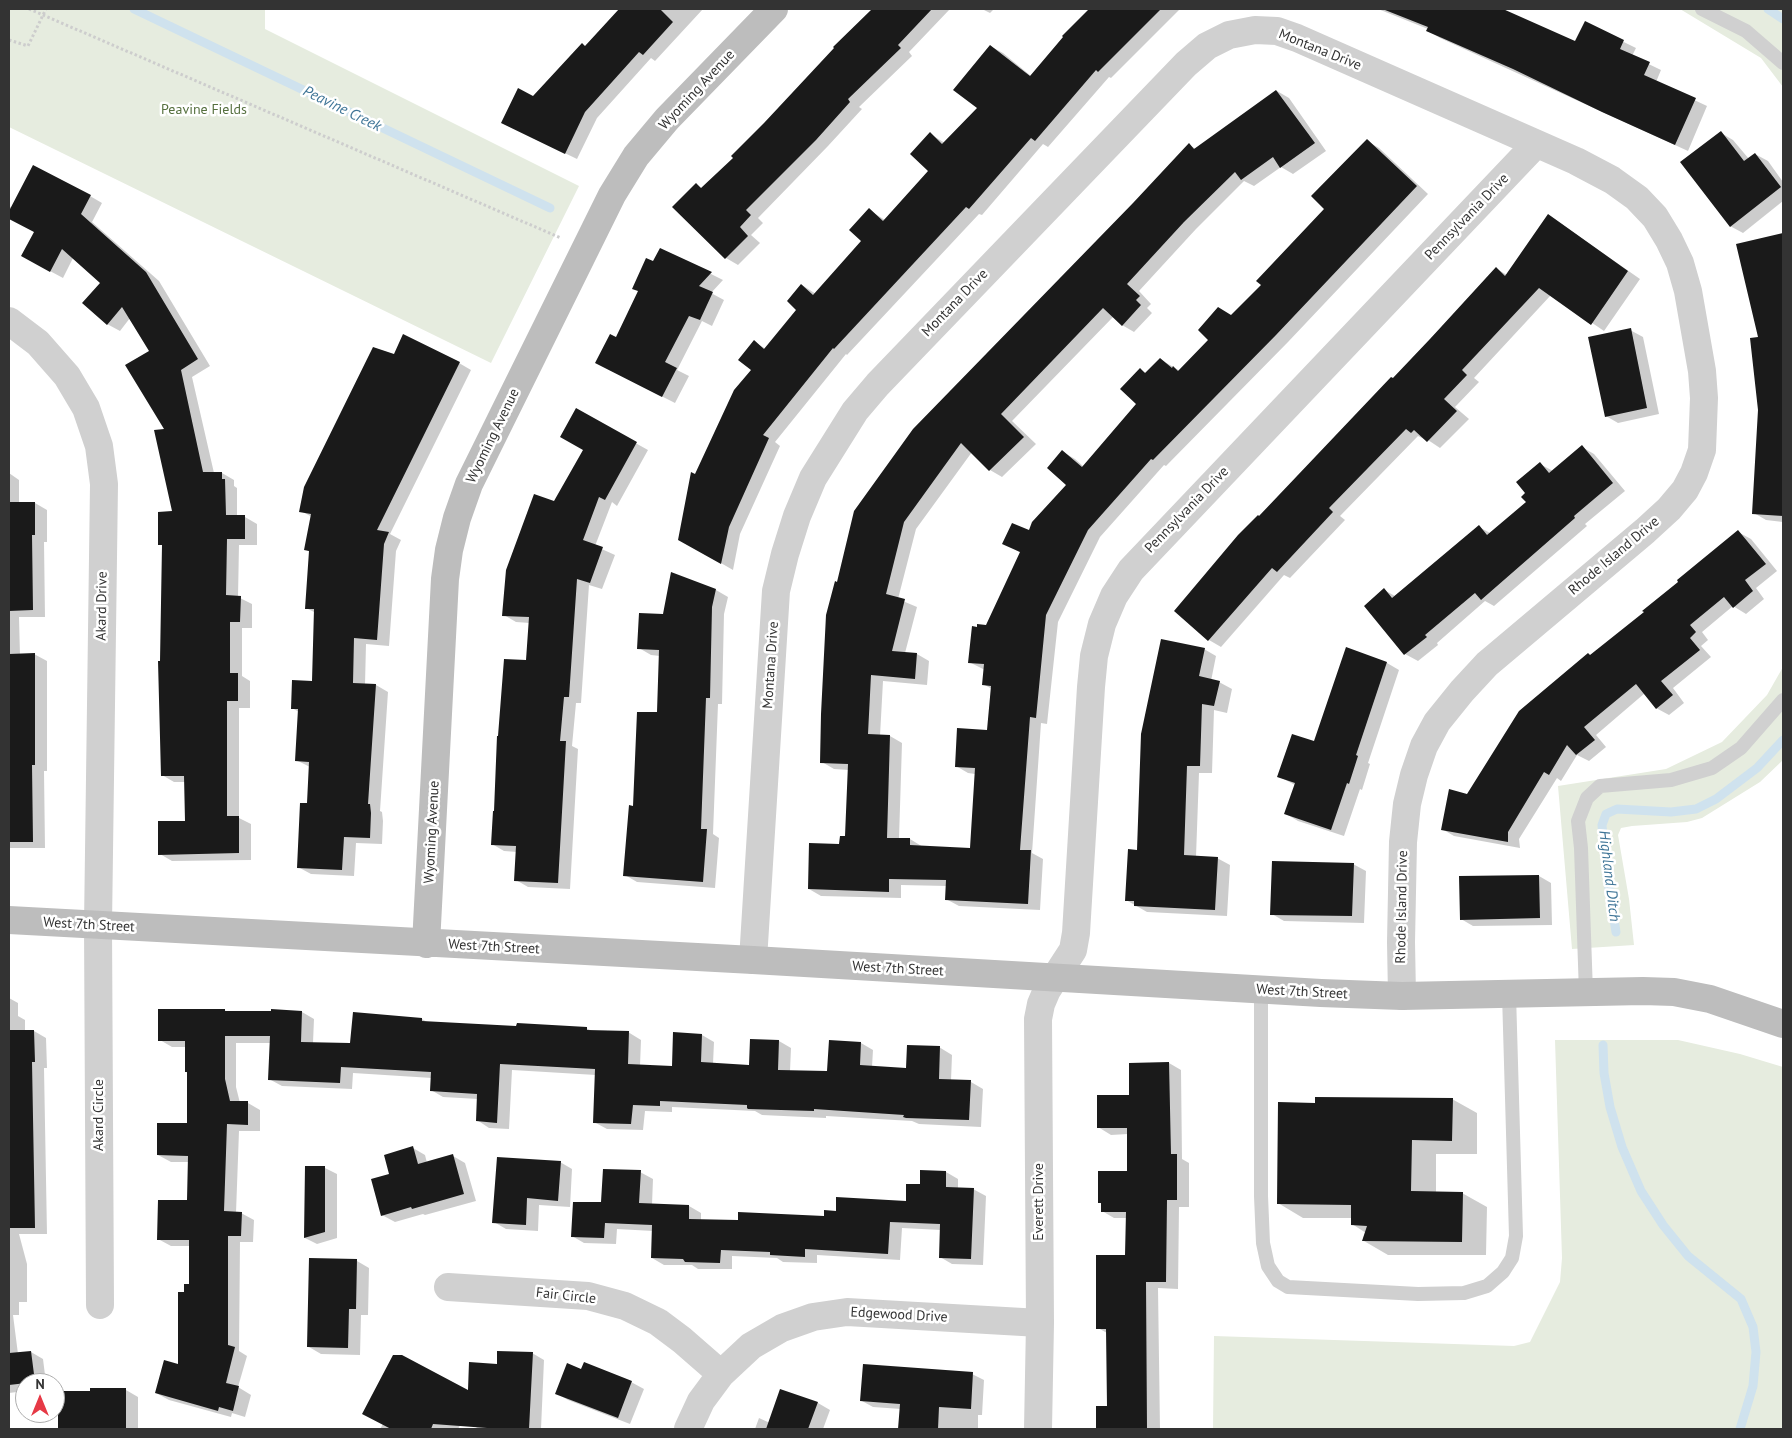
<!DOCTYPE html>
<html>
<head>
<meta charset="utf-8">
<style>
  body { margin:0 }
  #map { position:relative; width:1792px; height:1438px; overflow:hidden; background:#fff; font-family:"PT Sans",sans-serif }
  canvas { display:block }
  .frame { position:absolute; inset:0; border:10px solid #333; pointer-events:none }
  .north { position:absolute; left:15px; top:1373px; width:50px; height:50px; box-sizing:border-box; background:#fff; border:1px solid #adadad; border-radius:50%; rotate:0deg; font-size:14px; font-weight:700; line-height:20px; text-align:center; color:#333 }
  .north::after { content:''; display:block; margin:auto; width:18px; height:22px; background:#e63946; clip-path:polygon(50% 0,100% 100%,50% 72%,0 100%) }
</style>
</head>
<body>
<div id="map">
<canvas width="1792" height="1438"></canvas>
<div class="frame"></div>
<div class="north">N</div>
</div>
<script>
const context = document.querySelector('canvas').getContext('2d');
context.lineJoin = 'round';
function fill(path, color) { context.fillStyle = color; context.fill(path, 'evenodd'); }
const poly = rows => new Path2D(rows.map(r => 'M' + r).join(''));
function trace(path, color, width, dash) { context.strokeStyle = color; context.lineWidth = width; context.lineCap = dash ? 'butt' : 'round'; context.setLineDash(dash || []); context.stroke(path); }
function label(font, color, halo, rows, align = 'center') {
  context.font = font + ' "PT Sans",sans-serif'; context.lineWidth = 5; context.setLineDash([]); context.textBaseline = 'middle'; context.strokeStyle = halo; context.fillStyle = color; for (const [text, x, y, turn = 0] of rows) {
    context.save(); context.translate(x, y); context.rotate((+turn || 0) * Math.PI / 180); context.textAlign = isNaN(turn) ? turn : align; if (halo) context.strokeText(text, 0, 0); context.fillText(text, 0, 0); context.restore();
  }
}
const green = poly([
  [9,9,265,9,265,29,579,186,491,363,9,127],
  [1680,9,1783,9,1783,87,1761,58],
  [1783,667,1783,760,1760,782,1702,818,1687,822,1632,826,1621,828,1618,835,1629,899,1634,945,1572,949,1558,786,1666,769,1722,742,1767,695],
  [1555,1040,1678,1040,1740,1054,1783,1067,1783,1429,1213,1429,1214,1336,1514,1346,1530,1342,1560,1282,1562,1258]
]);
const shadow = poly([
  [621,9,703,9,655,61,651,58,597,118,577,159,515,129,533,97,586,47],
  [874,9,950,9,909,52,912,56,859,107,862,109,828,146,758,218,763,223,751,235,760,243,738,265,726,258,674,207,696,185,703,189,735,158,835,48,834,47],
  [982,9,994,9,990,13],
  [1091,9,1180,9,1111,78,1109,77,1048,147,1043,144,982,215,979,214,847,355,846,354,775,442,780,446,740,534,733,570,679,539,696,476,752,370,754,342,766,349,798,309,802,285,816,294,863,241,869,210,885,220,930,171,930,134,945,143,979,108,990,46,1003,53,1031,76,1065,37,1064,36],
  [1378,9,1500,9,1576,43,1585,23,1636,48,1632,56,1661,70,1656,82,1707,106,1688,151,1440,38,1428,31,1428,29],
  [1277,91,1289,98,1326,151,1293,174,1281,167,1254,186,1244,181,1196,229,1139,291,1151,304,1147,308,1152,313,1134,332,1122,325,1114,316,1012,421,1036,444,1002,477,990,470,972,452,916,529,898,599,917,607,905,653,917,654,929,661,927,685,883,681,880,736,890,736,902,743,899,839,910,839,923,847,971,849,975,774,968,773,956,766,988,731,992,689,983,684,985,670,969,662,1021,553,1004,543,1029,532,1067,485,1063,452,1075,459,1084,467,1138,404,1140,370,1146,373,1160,359,1180,371,1262,285,1326,209,1367,141,1379,148,1428,194,1288,342,1166,466,1164,465,1100,537,1058,622,1047,724,1041,723,1032,853,1043,859,1040,910,959,906,946,899,947,886,901,885,901,898,821,896,809,889,846,837,849,770,834,769,822,762,838,583,1134,204,1189,145,1196,149],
  [1721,133,1733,140,1749,159,1755,154,1768,161,1783,182,1783,201,1743,233,1730,226],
  [90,196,102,203,92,222,159,281,210,366,192,377,214,473,222,473,234,480,234,486,237,488,237,517,245,517,257,524,257,545,239,545,238,597,252,604,252,628,242,628,242,676,250,681,250,708,239,708,239,818,251,824,251,860,172,861,160,854,186,822,185,782,174,782,162,775,161,662,163,546,160,544,174,512,166,430,150,351,130,318,120,331,107,324,101,283,73,258,63,278,35,263,35,232,9,218,9,206,12,208],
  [1560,223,1640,279,1604,331,1551,295,1474,378,1479,382,1455,407,1469,419,1440,448,1425,438,1424,439,1418,436,1340,516,1345,520,1290,578,1284,575,1221,647,1209,640,1260,517,1497,269,1507,275],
  [1783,234,1783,522,1766,520,1754,513,1759,410,1760,338,1738,245],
  [661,249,723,280,711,293,724,300,712,326,702,321,677,370,689,376,675,403,596,363,617,338],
  [1630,330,1643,337,1659,414,1618,423,1606,416],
  [394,355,459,363,471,370,390,534,401,540,396,551,389,646,366,644,365,685,376,685,388,692,380,811,382,812,383,821,382,844,356,843,354,876,311,874,298,867,308,804,310,767,296,760,299,712,292,708,313,682,316,613,306,608,310,552,305,549,312,517,301,511],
  [576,410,648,450,617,506,612,502,595,546,615,555,602,589,589,585,581,703,576,703,572,746,578,749,570,889,528,887,516,880,517,852,504,851,492,844,527,661,530,623,516,622,504,615,555,503,584,449],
  [1582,447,1594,454,1625,491,1585,524,1587,526,1494,606,1485,601,1437,643,1438,645,1418,661,1405,654,1366,606,1384,590,1395,596,1479,527,1490,533,1527,502,1540,464,1553,471],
  [9,473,19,480,19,503,35,503,47,510,47,542,44,542,45,617,19,617,20,655,34,654,47,661,47,771,44,771,45,848,9,848],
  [1738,532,1751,539,1777,571,1756,588,1764,599,1746,614,1733,606,1702,632,1708,640,1701,646,1711,657,1673,688,1684,703,1669,715,1656,708,1645,693,1596,735,1606,747,1589,761,1577,755,1561,781,1557,778,1519,839,1520,848,1454,836,1442,829,1467,796,1591,656,1646,612],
  [716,590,728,597,724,614,722,704,718,704,713,834,719,838,715,888,637,882,625,875,634,807,658,714,660,656,651,655,639,648,664,615],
  [1204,649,1216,656,1211,681,1219,682,1232,689,1227,713,1214,710,1212,773,1199,773,1196,857,1217,858,1230,865,1227,916,1147,912,1126,900,1138,851],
  [1347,649,1387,663,1399,670,1368,763,1370,764,1362,790,1360,789,1344,836,1298,821,1286,814,1295,785,1278,776,1314,743],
  [1353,864,1366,871,1364,923,1284,921,1272,914],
  [1539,876,1551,883,1552,925,1473,926,1461,919],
  [9,998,18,1003,18,1016,25,1020,25,1031,34,1031,46,1038,47,1068,44,1068,47,1234,19,1234,27,1264,27,1302,19,1302,19,1315,13,1315,18,1354,31,1352,43,1359,46,1383,25,1383,25,1391,9,1393],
  [224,1010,228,1012,302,1012,314,1019,313,1043,351,1045,422,1019,427,1022,518,1027,586,1028,592,1031,628,1032,641,1040,640,1066,673,1068,702,1035,714,1042,713,1064,750,1067,751,1040,779,1041,791,1048,790,1071,828,1073,861,1043,873,1050,872,1067,908,1069,939,1047,952,1055,951,1081,971,1082,983,1089,981,1127,919,1124,912,1121,826,1116,826,1118,762,1115,755,1111,672,1107,672,1112,645,1111,643,1130,607,1129,594,1122,596,1075,512,1070,509,1129,489,1128,477,1120,478,1099,443,1097,431,1090,432,1078,353,1073,352,1089,282,1086,269,1079,271,1043,236,1043,236,1087,240,1103,248,1103,260,1110,260,1131,239,1131,236,1213,241,1213,254,1220,253,1242,240,1242,239,1351,247,1356,238,1387,251,1395,245,1417,232,1413,231,1417,169,1400,156,1393,179,1365,186,1293,191,1285,191,1246,171,1246,158,1239,188,1202,189,1162,171,1162,158,1155,188,1124,189,1073,186,1072,186,1047,172,1047,160,1040],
  [1169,1063,1181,1070,1182,1159,1189,1163,1189,1207,1179,1207,1178,1289,1158,1288,1160,1429,1097,1429,1097,1407,1109,1407,1107,1333,1098,1328,1127,1256,1127,1218,1114,1218,1102,1211,1102,1204,1099,1202,1128,1172,1128,1134,1111,1135,1098,1127,1131,1096],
  [1452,1099,1477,1113,1477,1154,1436,1154,1436,1193,1462,1193,1487,1207,1486,1255,1388,1255,1364,1241,1366,1233,1352,1224,1352,1218,1303,1218,1278,1203,1316,1104],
  [413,1148,425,1155,427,1163,453,1156,465,1163,476,1201,425,1215,423,1214,395,1222,382,1215,391,1175],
  [560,1162,572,1169,570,1207,539,1205,538,1231,506,1229,494,1222],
  [307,1167,325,1168,337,1174,337,1238,317,1244,305,1238],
  [640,1172,653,1179,652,1205,689,1206,701,1213,701,1220,739,1221,825,1218,837,1212,907,1203,921,1186,946,1172,958,1179,958,1189,973,1189,986,1196,983,1265,952,1264,940,1257,941,1230,902,1228,900,1260,817,1255,817,1263,783,1262,777,1258,732,1256,732,1269,698,1269,692,1265,664,1265,652,1258,653,1231,617,1229,616,1244,584,1243,572,1236,602,1204],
  [357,1261,369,1268,368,1315,361,1315,360,1355,321,1354,309,1347],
  [532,1353,544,1360,541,1429,479,1429,474,1426,475,1398,458,1429,380,1429,383,1424,475,1395,498,1365],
  [582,1371,631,1382,644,1389,630,1424,568,1400,556,1393],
  [972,1374,984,1380,982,1415,978,1415,978,1429,899,1429,901,1409,873,1407,862,1401],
  [126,1390,138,1397,138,1429,59,1429,91,1392],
  [781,1390,818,1403,830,1410,823,1429,755,1429,759,1418,770,1423]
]);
const stream = poly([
  [134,9,550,208],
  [1768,9,1783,19],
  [1616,932,1606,869,1602,825,1606,814,1617,809,1671,812,1696,809,1716,799,1757,768,1783,740],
  [1603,1045,1604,1073,1610,1107,1622,1147,1641,1191,1663,1225,1688,1256,1741,1299,1753,1327,1756,1352,1753,1386,1740,1429]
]);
const building = poly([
  [619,9,660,9,673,22,643,55,639,52,585,112,565,154,501,123,518,88,533,96,582,43,585,46],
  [872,9,932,9,898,45,901,48,848,99,850,102,816,140,746,210,751,215,740,227,748,236,725,259,672,207,696,183,701,188,733,158,731,156,764,123,834,48,833,47],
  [1089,9,1161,9,1098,72,1096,70,1035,141,1031,138,969,209,966,207,834,349,833,348,763,435,769,438,729,527,721,564,678,540,691,472,695,474,734,390,751,370,738,360,754,340,764,349,796,310,787,301,801,284,813,295,861,241,849,230,869,208,883,221,928,171,910,154,930,132,942,144,977,108,953,90,990,45,1030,76,1063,37,1062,36],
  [1385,9,1503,9,1575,41,1585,21,1624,40,1620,49,1650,62,1644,75,1696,98,1675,145,1602,112,1513,69,1426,31,1428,27,1385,10],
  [1276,90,1315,143,1280,168,1273,157,1241,180,1235,172,1184,222,1127,284,1140,296,1136,300,1141,305,1122,326,1103,308,1001,414,1024,437,989,471,961,443,904,522,886,594,905,599,892,651,917,653,915,679,871,675,868,734,890,735,887,838,910,838,910,845,970,848,975,768,955,767,957,728,987,730,991,686,982,685,984,664,968,663,972,626,977,627,977,624,986,625,1020,552,1002,544,1012,523,1029,530,1032,522,1066,485,1047,468,1062,450,1082,467,1136,404,1120,389,1140,368,1145,373,1160,358,1172,368,1173,366,1178,371,1208,340,1198,330,1218,307,1231,315,1261,285,1256,281,1324,209,1311,196,1367,139,1417,186,1276,335,1153,460,1151,459,1088,530,1046,615,1036,718,1030,717,1020,850,1031,850,1028,904,945,900,946,880,889,879,889,892,808,889,809,843,839,844,840,836,845,836,848,764,820,763,821,714,826,615,835,581,837,582,854,511,913,429,1133,203,1189,143,1194,149],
  [1721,131,1744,161,1755,153,1781,187,1730,227,1680,162],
  [33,165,91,195,81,214,146,272,198,359,181,370,203,472,222,472,222,479,225,479,226,515,245,515,245,539,227,539,226,595,241,596,240,622,230,622,230,673,238,673,238,701,227,701,227,816,239,816,239,853,158,855,158,821,185,821,184,776,161,776,158,661,160,661,162,545,158,545,158,512,172,511,154,430,164,429,125,365,149,351,122,307,107,325,82,303,100,283,62,249,50,272,21,256,34,232,9,219,9,211],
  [1548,214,1628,271,1591,325,1539,288,1462,370,1467,375,1444,399,1457,411,1427,442,1414,430,1411,433,1406,429,1329,508,1333,512,1277,572,1272,568,1208,641,1174,611,1238,535,1258,515,1259,516,1391,377,1393,378,1430,339,1496,267,1505,276],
  [1783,233,1783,516,1752,514,1758,410,1750,338,1758,337,1736,244],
  [660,248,712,272,699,286,713,292,700,320,689,316,665,362,677,368,662,397,595,363,610,334,616,337,638,291,632,289,646,258,653,261],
  [1631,328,1647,408,1605,417,1588,337],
  [403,334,460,362,377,530,389,532,384,544,377,640,354,638,353,683,376,684,368,804,370,804,371,813,370,838,344,837,342,870,297,868,300,803,307,803,309,762,295,761,298,709,291,709,292,680,312,681,314,609,305,609,309,551,304,550,311,514,299,512,304,487,373,347,394,354],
  [576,408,637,442,605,500,599,497,583,540,603,547,590,583,577,579,569,697,564,697,560,741,566,741,558,883,514,881,516,846,491,845,493,811,494,811,497,736,498,736,504,659,526,660,529,617,502,616,506,570,534,494,554,501,583,450,560,437],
  [1582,445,1613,483,1574,516,1575,518,1481,600,1475,593,1425,635,1427,637,1404,655,1364,606,1384,588,1392,598,1479,525,1487,535,1526,502,1521,497,1525,493,1516,482,1540,462,1549,473],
  [9,502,35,502,35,535,32,535,33,610,9,611],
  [1738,530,1766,564,1745,580,1753,591,1733,608,1724,597,1690,625,1696,632,1690,638,1700,650,1661,681,1673,695,1656,709,1636,684,1584,727,1595,740,1576,755,1567,745,1549,775,1544,772,1508,832,1508,842,1441,830,1449,789,1467,794,1519,711,1588,653,1590,655,1644,612,1642,611,1678,582,1677,580],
  [671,572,716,589,712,607,710,698,706,698,701,829,707,829,703,882,623,876,629,805,633,806,637,712,657,712,659,650,637,649,639,613,663,614],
  [1161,639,1205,648,1199,676,1220,681,1214,706,1202,704,1200,766,1187,766,1184,855,1218,857,1215,910,1134,906,1134,901,1125,901,1128,849,1137,850,1141,734],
  [1346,647,1387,662,1356,755,1358,756,1349,784,1347,783,1331,830,1284,814,1295,783,1277,777,1292,734,1314,741],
  [35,653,35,765,32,765,33,842,9,842,9,654],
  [1272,861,1354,863,1352,916,1270,915],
  [1539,875,1540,918,1460,920,1459,876],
  [158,1009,225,1009,225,1011,271,1011,271,1009,302,1011,301,1042,350,1043,353,1012,422,1018,422,1021,516,1026,517,1023,587,1027,587,1030,629,1031,628,1064,672,1066,673,1032,702,1034,701,1062,749,1065,750,1039,779,1040,778,1070,827,1071,829,1040,861,1042,860,1065,906,1068,907,1045,940,1046,939,1079,971,1080,969,1120,906,1118,903,1117,904,1115,814,1109,814,1111,748,1109,747,1108,747,1105,660,1101,660,1106,633,1105,631,1124,593,1123,595,1069,500,1064,497,1123,476,1121,477,1094,430,1091,431,1072,341,1067,340,1083,268,1080,270,1036,225,1036,225,1079,230,1101,248,1101,248,1125,227,1124,224,1211,242,1212,241,1236,228,1236,228,1345,235,1347,226,1383,239,1386,233,1411,219,1407,218,1411,155,1393,164,1360,178,1364,178,1292,184,1292,184,1284,189,1284,189,1240,157,1240,158,1200,187,1200,188,1156,157,1155,157,1123,187,1123,187,1072,185,1072,185,1041,158,1041],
  [9,1030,34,1030,35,1062,32,1062,35,1228,9,1228],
  [1169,1062,1171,1154,1177,1154,1177,1200,1167,1200,1166,1282,1146,1282,1147,1429,1096,1429,1096,1406,1107,1406,1106,1329,1096,1329,1096,1255,1125,1255,1126,1212,1101,1212,1101,1203,1098,1203,1098,1171,1127,1171,1127,1128,1097,1128,1097,1095,1129,1095,1129,1063],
  [1315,1097,1453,1098,1452,1141,1412,1140,1411,1191,1463,1192,1462,1242,1362,1241,1367,1226,1351,1225,1351,1205,1277,1204,1278,1102,1315,1103],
  [413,1146,418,1164,453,1154,464,1194,412,1209,411,1207,381,1216,371,1179,389,1174,384,1155],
  [497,1157,561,1161,558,1201,527,1198,526,1225,492,1223],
  [305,1166,325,1166,325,1232,304,1238],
  [603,1169,641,1170,639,1203,689,1205,689,1219,738,1220,738,1212,824,1216,824,1210,836,1211,836,1197,906,1201,906,1184,920,1184,920,1170,946,1171,946,1187,974,1188,971,1259,939,1258,940,1224,890,1222,888,1254,805,1249,805,1257,770,1255,770,1252,721,1250,720,1263,685,1262,683,1259,651,1258,652,1225,605,1223,604,1238,571,1237,573,1202,601,1202],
  [309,1258,357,1259,356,1309,349,1309,348,1348,307,1347],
  [31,1351,35,1382,9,1385,9,1353],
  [497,1351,533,1352,529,1429,487,1428,433,1424,431,1429,391,1429,362,1414,393,1355,402,1355,468,1390,469,1362,497,1364],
  [584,1362,632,1381,618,1418,555,1394,567,1363,581,1369],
  [863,1364,973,1372,971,1409,939,1407,938,1429,898,1429,900,1404,860,1401],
  [90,1388,126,1388,126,1429,58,1429,58,1391,90,1391],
  [780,1389,818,1402,808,1429,766,1429]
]);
const path = poly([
  [29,9,561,238],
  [9,40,28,46,46,9]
]);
const lane = poly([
  [1702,9,1746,31,1783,63],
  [1261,990,1261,1196,1263,1243,1268,1266,1278,1281,1288,1287,1418,1294,1464,1293,1487,1286,1503,1272,1512,1258,1516,1236,1509,994],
  [1586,993,1581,848,1578,821,1587,798,1600,786,1671,780,1712,768,1741,748,1783,700]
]);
const street = poly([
  [9,321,38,343,67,376,86,408,99,446,104,484,98,925,100,1305],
  [753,960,776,591,785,554,797,516,813,478,855,411,878,384,1186,64,1207,46,1229,35,1255,30,1277,31,1297,38,1576,161,1612,180,1637,198,1655,217,1669,240,1680,263,1688,291,1702,371,1704,398,1702,450,1694,473,1685,490,1669,509,1645,531,1487,664,1462,691,1437,722,1424,746,1414,775,1407,804,1403,842,1401,942,1402,996],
  [448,1287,588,1296,625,1306,658,1322,682,1340,721,1374],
  [688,1429,701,1401,721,1374,751,1346,782,1328,813,1317,847,1312,1040,1323],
  [1038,1429,1040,1323,1038,1019,1041,1004,1047,990,1073,950,1076,933,1091,687,1094,656,1102,624,1114,596,1131,570,1536,144]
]);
const secondary = poly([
  [9,920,753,960,1321,993,1402,996,1643,991,1674,992,1710,999,1783,1024],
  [426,944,445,579,449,550,457,518,469,484,612,195,636,156,667,119,774,9]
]);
const streetNames = [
  ["Montana Drive",1320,50,22],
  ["Wyoming Avenue",697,90,-47],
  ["Pennsylvania Drive",1467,217,-46],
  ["Montana Drive",955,303,-46],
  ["Wyoming Avenue",493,436,-64],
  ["Pennsylvania Drive",1187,510,-46],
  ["Rhode Island Drive",1614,556,-40],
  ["Akard Drive",102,606,-89],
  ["Montana Drive",771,665,-86],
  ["Wyoming Avenue",432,832,-87],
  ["Rhode Island Drive",1402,907,-89],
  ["West 7th Street",89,925,3],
  ["West 7th Street",494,947,3],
  ["West 7th Street",898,969,3],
  ["West 7th Street",1302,992,3],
  ["Akard Circle",99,1115,-90],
  ["Everett Drive",1039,1202,-90],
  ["Fair Circle",566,1296,6],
  ["Edgewood Drive",899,1315,3]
];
const parkNames = [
  ["Peavine Fields",204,110]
];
const waterNames = [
  ["Peavine Creek",342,109,26],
  ["Highland Ditch",1609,876,83]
];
fill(green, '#e6ecdf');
fill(shadow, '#0003');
trace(stream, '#cfe2ee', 9);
fill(building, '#1a1a1a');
trace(path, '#cdcdcd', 3, [2.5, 2.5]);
trace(lane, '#d0d0d0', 14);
trace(street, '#d0d0d0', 28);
trace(secondary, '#bdbdbd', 28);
label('14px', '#333', '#fff', streetNames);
label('14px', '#56703f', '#fff', parkNames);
label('italic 15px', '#3f7597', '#fff', waterNames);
</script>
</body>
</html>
